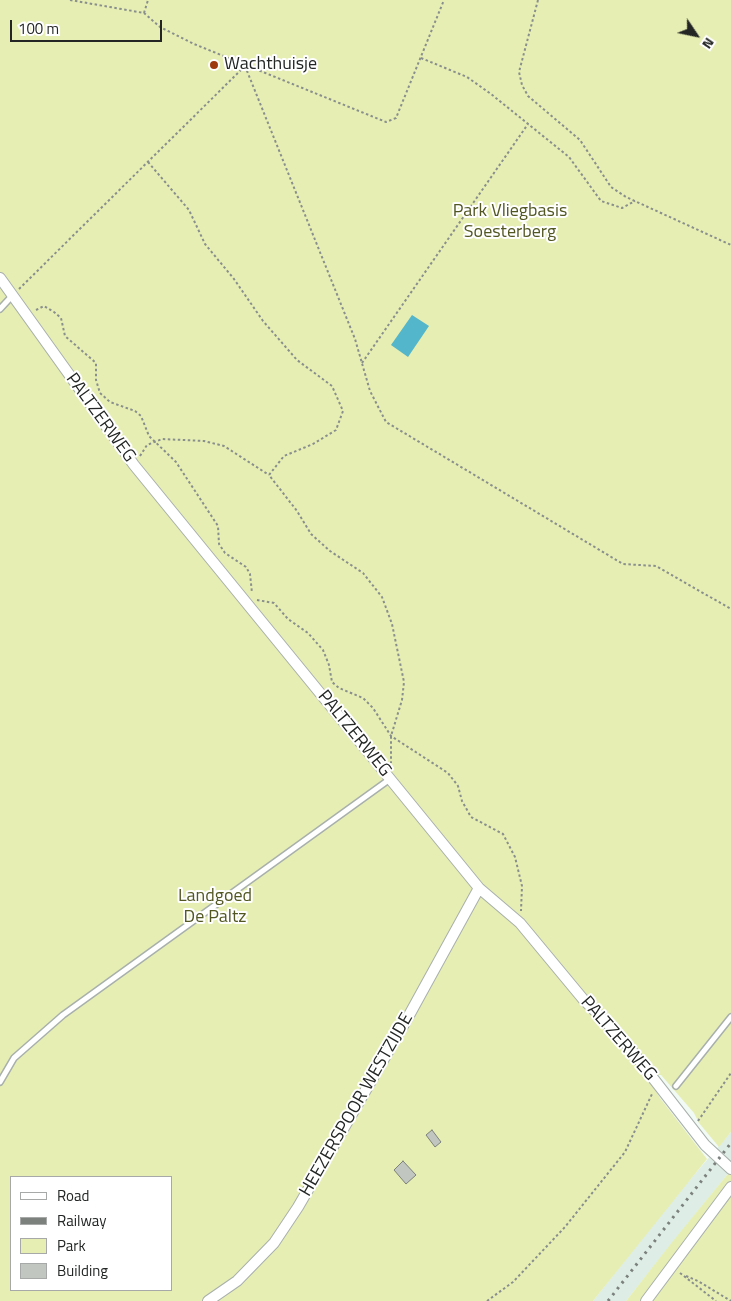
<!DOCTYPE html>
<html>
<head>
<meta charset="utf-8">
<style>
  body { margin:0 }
  #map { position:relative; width:731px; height:1301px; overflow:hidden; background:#f2faf5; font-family:"Titillium Web",sans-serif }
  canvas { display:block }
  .legend { position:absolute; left:10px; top:1176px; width:162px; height:115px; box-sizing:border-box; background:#fff; border:1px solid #a7a8a8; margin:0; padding:6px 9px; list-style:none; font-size:15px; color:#232625 }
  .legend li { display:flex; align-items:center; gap:10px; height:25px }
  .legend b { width:25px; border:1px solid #a7a8a8 }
  .north { position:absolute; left:671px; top:10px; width:50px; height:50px; -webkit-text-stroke:4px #fff; paint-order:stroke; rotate:124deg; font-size:14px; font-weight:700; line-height:20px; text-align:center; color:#232625 }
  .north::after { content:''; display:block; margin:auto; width:18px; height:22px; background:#232625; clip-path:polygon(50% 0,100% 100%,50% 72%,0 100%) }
  .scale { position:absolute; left:10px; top:20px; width:152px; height:22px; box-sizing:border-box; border:2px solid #232625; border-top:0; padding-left:6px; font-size:15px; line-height:18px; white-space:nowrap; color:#232625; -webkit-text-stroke:4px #fff; paint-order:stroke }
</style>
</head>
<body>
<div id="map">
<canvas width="731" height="1301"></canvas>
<ul class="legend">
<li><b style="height:6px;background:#fff"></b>Road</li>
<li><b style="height:6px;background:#7c817e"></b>Railway</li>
<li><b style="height:14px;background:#e7eeb3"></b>Park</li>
<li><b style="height:14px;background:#c1c6c0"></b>Building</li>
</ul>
<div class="north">N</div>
<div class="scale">100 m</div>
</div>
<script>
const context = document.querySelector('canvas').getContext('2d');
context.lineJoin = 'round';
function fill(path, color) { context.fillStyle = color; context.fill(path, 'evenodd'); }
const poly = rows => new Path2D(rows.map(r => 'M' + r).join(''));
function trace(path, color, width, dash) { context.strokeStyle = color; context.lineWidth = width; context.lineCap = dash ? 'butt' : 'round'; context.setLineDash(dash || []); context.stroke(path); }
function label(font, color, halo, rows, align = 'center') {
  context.font = font + ' "Titillium Web",sans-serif'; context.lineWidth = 4; context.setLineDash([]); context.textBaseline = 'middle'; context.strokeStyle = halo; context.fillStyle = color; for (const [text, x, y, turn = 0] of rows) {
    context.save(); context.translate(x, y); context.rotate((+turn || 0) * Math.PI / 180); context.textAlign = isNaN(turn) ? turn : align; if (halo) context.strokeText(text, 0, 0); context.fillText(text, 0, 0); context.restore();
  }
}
const built = poly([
  [731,1132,731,1170,626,1301,593,1301,670,1203]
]);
const green = poly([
  [0,0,731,0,731,1132,719,1147,699,1123,694,1113,661,1075,645,1074,660,1098,707,1159,593,1301,0,1301],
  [11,1177,171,1177,171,1290,11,1290],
  [731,1170,731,1301,626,1301,673,1241]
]);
const water = poly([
  [412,315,429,326,408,357,391,345]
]);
const building = poly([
  [432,1130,441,1142,435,1147,426,1135,432,1130],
  [403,1161,416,1175,406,1184,394,1170,403,1161]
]);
const path = poly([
  [70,0,144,13,160,27,194,44,386,122,396,118,444,0],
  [538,0,519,72,522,85,528,96,580,140,611,187,626,197,731,245],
  [144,13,148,0],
  [421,58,467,77,491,94,569,157,601,201,622,208,635,201],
  [245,66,355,339,370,391,386,422,623,564,656,566,731,609],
  [148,162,189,210,205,244,234,279,263,321,297,360,332,386,343,411,336,430,313,444,284,456,269,475,297,511,311,534,330,551,363,573,382,597,392,624,404,682,402,700,391,736,391,763],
  [19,289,245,66],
  [36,310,44,306,54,312,61,318,65,336,96,363,96,380,100,393,110,402,135,411,141,416,149,436,176,462,218,526,219,544,225,553,246,567,250,574,252,593],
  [362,363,528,124],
  [140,456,147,445,162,439,204,441,224,446,269,475],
  [257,600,274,603,288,619,308,633,323,650,329,665,332,682,339,688,363,698,373,708,391,736,448,773,458,786,462,801,471,817,503,834,515,857,522,886,521,911],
  [698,1121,731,1073],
  [680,1273,716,1301],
  [686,1276,698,1281,731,1301],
  [487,1301,513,1282,565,1227,625,1152,652,1094]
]);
const lane = poly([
  [0,309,12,296],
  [0,1082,14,1058,63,1015,390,779],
  [676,1086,731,1017]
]);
const street = poly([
  [0,278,134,465,479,888,520,923,583,999,621,1037,705,1145,731,1169],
  [208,1301,237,1281,274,1243,298,1207,407,1019,479,888],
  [646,1301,731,1187]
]);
const rail = poly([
  [608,1301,731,1143]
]);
const markers = [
  [214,65,5,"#9e390e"]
];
const poiNames = [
  ["Wachthuisje",224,65]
];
const parkNames = [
  ["Park Vliegbasis",510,212],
  ["Soesterberg",510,233],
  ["Landgoed",215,897],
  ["De Paltz",215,918]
];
const streetNames = [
  ["PALTZERWEG",100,418,54],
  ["PALTZERWEG",354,734,51],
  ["PALTZERWEG",618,1039,49],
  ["HEEZERSPOOR WESTZIJDE",357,1105,-60]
];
fill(built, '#deeee6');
fill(green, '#e7eeb3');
fill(water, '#53b6ca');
fill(building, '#c1c6c0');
trace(building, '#7d827c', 1);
trace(lane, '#a8b0ac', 8);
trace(street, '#a8b0ac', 12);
trace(path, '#898f8c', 2, [2.5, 2.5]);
trace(lane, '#fff', 5);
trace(street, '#fff', 10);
trace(rail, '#7c817e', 3, [2.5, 5]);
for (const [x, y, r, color] of markers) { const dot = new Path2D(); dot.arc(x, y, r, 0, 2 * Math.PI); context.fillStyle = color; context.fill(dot); trace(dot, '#fff', 2); }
label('18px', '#232625', '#fff', poiNames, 'left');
label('18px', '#525722', '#fff', parkNames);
label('18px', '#232625', '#fff', streetNames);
</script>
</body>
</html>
